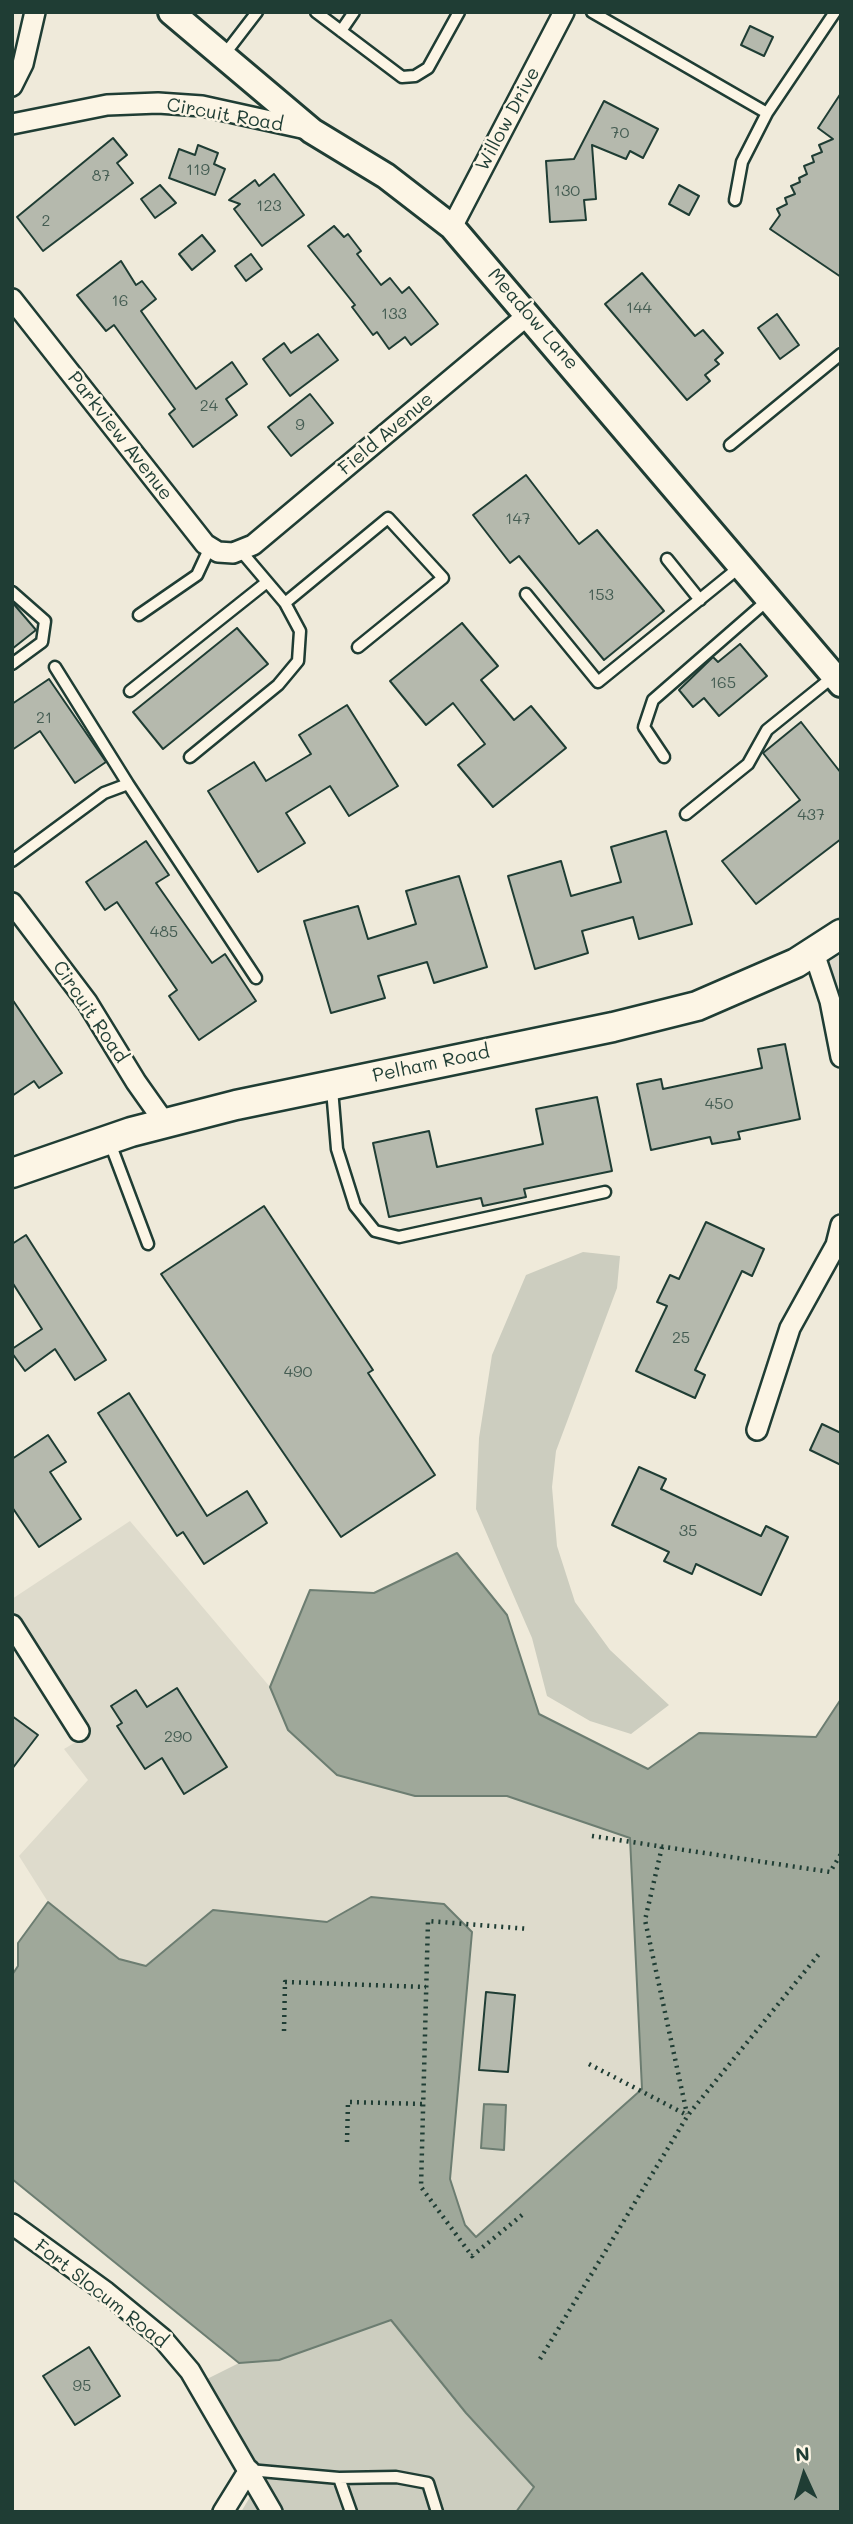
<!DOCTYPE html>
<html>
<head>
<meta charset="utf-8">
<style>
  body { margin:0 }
  #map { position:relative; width:853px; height:2524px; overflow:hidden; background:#efeada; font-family:Mali,sans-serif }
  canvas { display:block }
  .frame { position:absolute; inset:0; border:14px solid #1f3d34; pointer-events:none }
  .north { position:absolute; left:769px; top:2440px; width:70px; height:70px; -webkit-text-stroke:5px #fcf5e5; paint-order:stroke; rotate:356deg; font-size:19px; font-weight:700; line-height:28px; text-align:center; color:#1f3d34 }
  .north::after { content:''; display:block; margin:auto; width:24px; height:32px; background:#1f3d34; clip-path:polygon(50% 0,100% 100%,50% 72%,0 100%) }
</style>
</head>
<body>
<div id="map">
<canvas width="853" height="2524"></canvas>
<div class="frame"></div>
<div class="north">N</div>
</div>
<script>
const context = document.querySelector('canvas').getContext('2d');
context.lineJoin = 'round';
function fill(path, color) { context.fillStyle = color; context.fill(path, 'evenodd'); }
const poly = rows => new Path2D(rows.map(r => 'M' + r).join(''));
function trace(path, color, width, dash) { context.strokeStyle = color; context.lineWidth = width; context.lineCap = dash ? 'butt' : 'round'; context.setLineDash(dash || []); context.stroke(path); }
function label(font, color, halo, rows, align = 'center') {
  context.font = font + ' Mali,sans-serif'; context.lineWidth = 5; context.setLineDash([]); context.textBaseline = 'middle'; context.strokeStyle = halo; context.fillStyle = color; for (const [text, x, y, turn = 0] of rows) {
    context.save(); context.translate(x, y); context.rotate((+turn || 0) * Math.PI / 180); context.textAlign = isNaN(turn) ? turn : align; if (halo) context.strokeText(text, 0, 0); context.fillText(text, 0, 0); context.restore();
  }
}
const built = poly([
  [841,939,841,1025,819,955],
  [130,1521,270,1687,289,1730,415,1796,507,1796,630,1838,642,2089,477,2237,465,2225,450,2179,472,1932,371,1897,327,1922,213,1910,146,1966,119,1959,48,1902,19,1856,88,1780,64,1749,91,1733,12,1612,12,1599]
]);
const green = poly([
  [583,1252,620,1256,617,1288,556,1451,552,1487,557,1546,575,1602,610,1650,669,1705,631,1734,590,1721,547,1696,532,1638,476,1509,479,1438,492,1355,526,1275],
  [391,2319,466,2413,535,2487,516,2512,241,2512,253,2492,203,2381,239,2363,279,2360]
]);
const water = poly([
  [457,1553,507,1615,539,1714,648,1769,699,1733,816,1737,841,1699,841,2512,516,2512,534,2487,466,2413,391,2320,279,2360,239,2363,12,2179,12,1975,18,1966,18,1943,48,1902,119,1959,146,1966,213,1910,327,1922,371,1897,444,1904,472,1932,450,2179,465,2225,476,2237,642,2089,630,1838,507,1796,415,1796,337,1775,288,1730,270,1687,310,1590,374,1593,457,1553],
  [484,2104,506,2105,504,2150,481,2148,484,2104]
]);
const building = poly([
  [750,26,773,37,764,56,741,45,750,26],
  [841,93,841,277,770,229,780,215,777,209,787,204,785,198,795,194,791,186,800,182,799,178,807,174,804,166,814,162,812,156,822,152,819,145,833,139,818,128,841,93],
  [604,101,658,129,643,158,630,151,626,159,592,145,596,199,584,200,586,220,550,222,546,161,574,159,604,101],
  [113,138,127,155,117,163,133,183,43,251,17,217,113,138],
  [198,145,218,153,214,164,225,169,215,195,169,178,179,149,195,155,198,145],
  [274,174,304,215,262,246,234,209,240,204,229,200,255,180,259,186,274,174],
  [160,185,176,203,155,218,141,199,160,185],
  [679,185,699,196,689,215,669,204,679,185],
  [334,226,344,237,348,234,361,251,357,254,381,285,390,278,402,293,409,287,438,324,411,345,405,337,389,349,377,332,373,335,352,307,355,305,308,246,334,226],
  [202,235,215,251,192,270,179,254,202,235],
  [251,254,262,269,246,281,235,266,251,254],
  [121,261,136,285,142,281,156,299,141,311,196,389,232,362,247,384,226,399,237,415,193,447,169,414,175,409,114,325,106,331,77,295,121,261],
  [642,273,695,336,703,330,723,353,715,360,719,364,705,375,710,381,687,400,605,304,642,273],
  [777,314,799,345,780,359,758,328,777,314],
  [318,334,338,360,290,396,263,359,284,343,291,353,318,334],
  [310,394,333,423,291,456,268,427,310,394],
  [526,475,579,544,597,530,664,611,604,660,519,556,510,563,473,515,526,475],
  [12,602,36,630,12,649,12,602],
  [462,623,498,666,481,680,514,720,531,706,566,748,493,807,458,765,485,744,453,703,426,725,390,681,462,623],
  [237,628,268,664,163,749,133,712,237,628],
  [740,644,767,676,719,716,704,698,693,707,679,690,713,657,718,662,740,644],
  [49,679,106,762,75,783,40,731,12,750,12,704,49,679],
  [347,705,398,786,349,816,330,786,286,813,305,843,258,872,208,791,254,762,266,781,311,754,299,735,347,705],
  [801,722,841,773,841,839,756,904,722,861,800,800,763,753,801,722],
  [666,831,692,924,639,939,633,917,582,931,588,953,535,969,508,876,561,861,571,896,621,882,611,847,666,831],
  [146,841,169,875,156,883,212,963,225,954,256,1001,199,1040,169,996,177,990,117,902,105,910,86,882,146,841],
  [459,876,487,967,434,983,427,962,378,976,385,998,331,1013,304,921,358,906,368,939,416,924,406,891,459,876],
  [12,999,62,1073,39,1088,34,1081,12,1096,12,999],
  [785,1044,800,1119,738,1132,740,1139,712,1144,710,1137,651,1150,637,1084,661,1079,663,1089,762,1068,758,1049,785,1044],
  [597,1097,612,1171,524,1189,526,1197,483,1206,481,1198,389,1217,373,1143,429,1131,437,1167,543,1144,536,1109,597,1097],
  [264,1206,373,1370,368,1373,435,1475,341,1537,161,1274,264,1206],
  [706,1222,764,1249,752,1276,742,1271,695,1370,705,1375,695,1398,636,1371,667,1306,657,1302,670,1275,679,1279,706,1222],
  [26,1235,106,1360,75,1380,55,1349,25,1371,12,1353,12,1349,42,1329,12,1282,12,1244,26,1235],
  [129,1393,207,1516,247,1491,267,1523,204,1564,183,1532,177,1536,98,1413,129,1393],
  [822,1424,841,1433,841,1465,810,1450,822,1424],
  [48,1435,66,1462,50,1472,81,1519,39,1547,12,1507,12,1459,48,1435],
  [639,1467,666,1479,661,1489,761,1536,766,1526,788,1537,761,1595,696,1564,692,1574,664,1561,669,1552,612,1525,639,1467],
  [177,1688,227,1767,184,1794,162,1758,145,1769,117,1726,122,1723,111,1706,136,1690,147,1707,177,1688],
  [12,1716,38,1735,12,1769,12,1716],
  [486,1992,515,1995,508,2072,479,2070,486,1992],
  [89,2347,120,2396,75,2425,43,2376,89,2347]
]);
const path = poly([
  [592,1836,830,1872,841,1854],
  [662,1847,645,1920,687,2114],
  [284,2031,285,1982,426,1987],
  [589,2064,687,2115],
  [347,2142,348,2102,424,2104],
  [522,2215,472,2256,421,2187,428,1921,529,1929],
  [540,2359,688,2115,819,1954]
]);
const service = poly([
  [316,12,402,77,415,76,428,68,459,12],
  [592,12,767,113,835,12],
  [341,31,354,12],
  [224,55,257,12],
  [735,200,742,162,767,113],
  [730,445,841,354],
  [240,550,285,603,388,518,443,578,358,647],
  [667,559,700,600],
  [12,592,45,621,42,642,12,664],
  [526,594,598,682,741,566],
  [139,615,197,575,210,547],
  [55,667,128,784],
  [130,691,267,582],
  [190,757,278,685,298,661,300,631,285,603],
  [664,757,644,727,653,700,769,599],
  [686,814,748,764,767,730,834,676],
  [12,861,104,793,128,784,256,978],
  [332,1089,337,1149,355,1206,375,1231,399,1237,605,1192],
  [110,1143,148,1244],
  [249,2470,339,2478,396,2477,428,2483,437,2512],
  [339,2478,351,2512]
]);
const minor = poly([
  [12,86,23,64,35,12],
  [12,124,107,105,158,103,202,106,311,130],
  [452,227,564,12],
  [12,299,205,544,218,552,233,553,253,545,529,314],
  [12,903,87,1002,136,1082,165,1123],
  [814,953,830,1001,841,1057],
  [757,1430,790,1328,836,1245,841,1225],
  [12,1625,79,1731],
  [12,2224,106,2292,162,2338,190,2371,272,2512],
  [223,2512,249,2470]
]);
const tertiary = poly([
  [171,12,312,131,386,176,452,227,841,684]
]);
const secondary = poly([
  [12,1173,131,1132,236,1105,613,1027,697,1006,796,963,841,934]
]);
const numberNames = [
  ["70",620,133],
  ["119",198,170],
  ["87",101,176],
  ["130",567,191],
  ["123",269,206],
  ["2",46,221],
  ["16",120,301],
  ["144",639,308],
  ["133",394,314],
  ["24",209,406],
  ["9",300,425],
  ["147",518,519],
  ["153",601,595],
  ["165",723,683],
  ["21",44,718],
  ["437",811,815],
  ["485",164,932],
  ["450",719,1104],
  ["25",681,1338],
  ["490",298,1372],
  ["35",688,1531],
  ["290",178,1737],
  ["95",82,2386]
];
const streetNames = [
  ["Circuit Road",225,115,10],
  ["Willow Drive",508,119,-62],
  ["Meadow Lane",533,319,49],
  ["Field Avenue",386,434,-40],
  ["Parkview Avenue",120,436,52],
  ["Circuit Road",90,1012,56],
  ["Pelham Road",431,1064,-12],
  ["Fort Slocum Road",101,2294,38]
];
fill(built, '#dedbcc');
fill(green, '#cccdbf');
fill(water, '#9fa89a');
trace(water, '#6c7d71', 2);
fill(building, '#b5b9ad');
trace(building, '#1f3d34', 2);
trace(service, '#1f3d34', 15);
trace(minor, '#1f3d34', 24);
trace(tertiary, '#1f3d34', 30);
trace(secondary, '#1f3d34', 33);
trace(path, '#1f3d34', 4.5, [2, 5]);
trace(service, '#fcf5e5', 10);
trace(minor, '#fcf5e5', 19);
trace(tertiary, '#fcf5e5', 24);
trace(secondary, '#fcf5e5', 28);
label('16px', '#445c52', null, numberNames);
label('19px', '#1f3d34', '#fcf5e5', streetNames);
</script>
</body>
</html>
